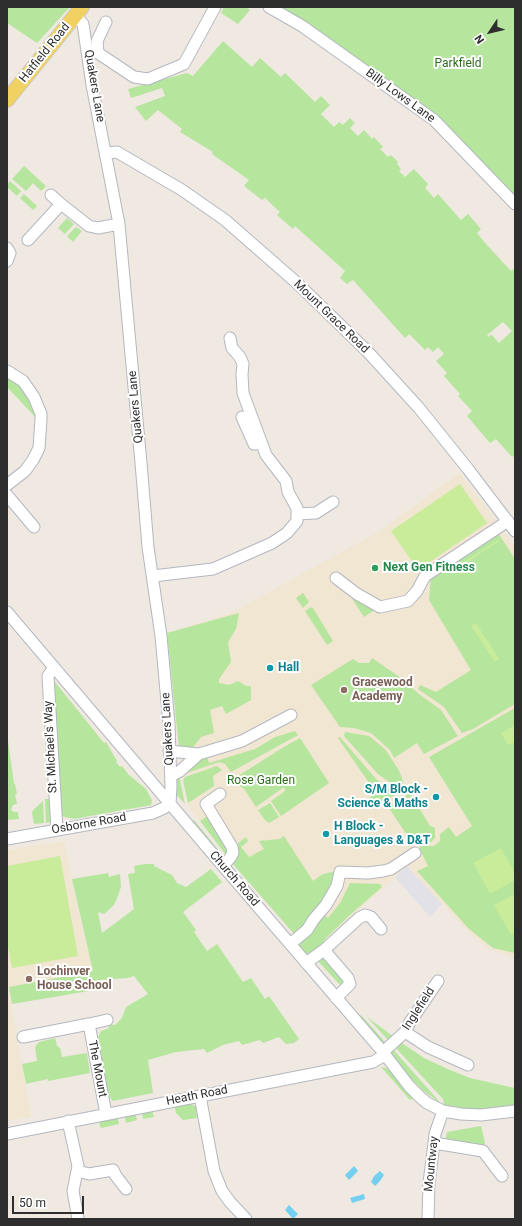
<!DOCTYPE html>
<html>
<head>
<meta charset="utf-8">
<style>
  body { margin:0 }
  #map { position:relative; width:522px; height:1226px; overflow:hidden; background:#efe9e1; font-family:Roboto,sans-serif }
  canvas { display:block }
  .frame { position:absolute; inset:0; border:8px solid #2e2e2e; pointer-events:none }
  .north { position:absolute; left:470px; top:12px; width:40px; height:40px; -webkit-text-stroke:3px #fff; paint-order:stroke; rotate:235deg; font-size:11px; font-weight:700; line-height:16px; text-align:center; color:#2e2e2e }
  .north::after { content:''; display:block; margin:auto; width:14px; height:18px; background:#2e2e2e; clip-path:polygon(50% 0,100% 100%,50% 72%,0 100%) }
  .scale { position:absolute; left:12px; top:1196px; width:72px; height:18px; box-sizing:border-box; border:2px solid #2e2e2e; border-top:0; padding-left:5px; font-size:12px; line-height:14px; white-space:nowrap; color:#2e2e2e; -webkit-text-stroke:3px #fff; paint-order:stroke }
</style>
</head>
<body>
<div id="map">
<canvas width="522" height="1226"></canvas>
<div class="frame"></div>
<div class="north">N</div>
<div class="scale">50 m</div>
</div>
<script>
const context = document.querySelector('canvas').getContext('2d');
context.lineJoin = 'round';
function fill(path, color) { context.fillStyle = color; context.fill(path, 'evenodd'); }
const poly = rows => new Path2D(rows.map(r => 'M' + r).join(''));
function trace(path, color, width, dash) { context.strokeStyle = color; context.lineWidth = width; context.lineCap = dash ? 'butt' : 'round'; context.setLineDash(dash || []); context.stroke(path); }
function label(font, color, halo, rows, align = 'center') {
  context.font = font + ' Roboto,sans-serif'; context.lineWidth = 4; context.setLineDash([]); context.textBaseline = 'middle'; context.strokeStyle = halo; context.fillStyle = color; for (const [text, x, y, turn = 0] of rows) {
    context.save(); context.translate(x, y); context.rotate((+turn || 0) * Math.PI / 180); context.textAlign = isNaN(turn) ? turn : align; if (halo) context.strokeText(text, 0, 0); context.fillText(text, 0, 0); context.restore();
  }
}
const industrial = poly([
  [407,866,442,904,430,917,395,877]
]);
const education = poly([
  [459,473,500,525,515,547,515,958,489,949,470,934,407,866,311,953,230,860,189,807,182,774,167,633,231,613,380,531],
  [64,841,77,904,85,940,89,950,93,971,8,987,31,1117,7,1121,7,850]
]);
const green = poly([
  [7,7,70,7,37,43,7,23],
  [224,7,246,7,250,10,238,24,221,13],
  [277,7,515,7,515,196,460,140,378,73,303,21],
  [223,41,252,67,260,58,281,77,285,73,315,102,321,96,330,105,321,114,334,127,339,122,343,125,350,118,355,123,350,128,358,136,364,130,372,139,374,137,383,147,380,149,388,157,391,155,398,162,397,164,401,169,399,171,405,177,414,169,428,184,425,188,434,198,438,194,461,220,468,214,481,229,477,233,486,244,511,271,515,268,515,455,512,457,496,439,490,443,467,416,472,411,458,396,460,394,444,376,447,373,436,361,444,354,438,347,433,352,428,347,425,350,409,334,405,338,353,280,347,284,340,278,345,271,295,226,293,229,277,215,280,212,265,198,262,200,244,186,249,180,212,154,213,152,180,132,182,129,158,110,146,121,135,107,165,96,162,88,131,98,128,89,187,73,193,76],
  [503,322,512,331,499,343,491,334,489,337,487,335],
  [24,166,46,186,41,191,33,183,26,191,12,179],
  [10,181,21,191,17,196,7,187,7,185],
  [24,194,37,206,33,210,20,198],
  [67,218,74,224,65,234,58,228],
  [76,227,82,231,73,242,67,236],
  [7,374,27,391,38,420,7,387],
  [498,533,515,559,515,704,473,729,462,733,444,707,418,689,420,685,436,692,471,670,429,600,431,575],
  [303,593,309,602,303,608,296,598],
  [353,595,374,608,373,611,364,617,351,597],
  [311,607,313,608,333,641,327,645,305,611],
  [239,613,236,629,228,642,231,662,219,679,219,683,229,685,238,681,246,686,251,686,251,700,226,714,222,706,210,710,214,733,201,737,191,750,179,748,167,633],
  [372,658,398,676,419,694,441,710,458,736,424,754,417,743,394,758,390,750,371,733,354,728,340,727,311,685,353,659,359,663,369,663],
  [55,682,104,743,106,742,117,761,116,762,120,767,122,766,129,775,146,789,152,800,151,805,74,819,65,817,60,815,51,686],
  [515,708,515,953,493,948,469,929,417,871,428,866,419,848,421,846,434,846,440,841,440,834,449,827,456,837,472,826,429,757],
  [295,731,298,735,231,772,225,764,219,762,187,773,186,770,201,758,207,757,209,763,255,749,275,737],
  [345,732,369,736,385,749,398,769,402,778,404,789,395,786,378,774,344,736],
  [7,733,14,784,15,784,17,794,15,794,17,804,13,805,11,810,14,812,18,812,19,819,7,820],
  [340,737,376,779,397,794,376,804,362,803,376,793,338,738],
  [300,738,329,783,281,816,271,801,285,791,284,787,256,807,245,790,240,786,235,778,282,748],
  [217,766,222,770,213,776,214,786,188,803,183,781,185,777],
  [179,775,185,804,175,793,176,779],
  [410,793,430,826,435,828,435,838,431,842,419,840,413,844,387,805,393,804],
  [45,799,50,799,51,822,46,823],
  [43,801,44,823,34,824,32,813,33,810],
  [270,803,279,817,269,823,265,820,258,810],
  [209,815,229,852,226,855,200,821],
  [194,820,224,857,223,858,192,822],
  [284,836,313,881,323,874,337,871,334,885,305,928,295,935,231,862,236,845,246,837,248,841,241,847,249,857,264,849,259,841,280,839],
  [145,864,154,864,154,866,172,875,177,883,186,887,211,869,222,882,183,912,196,930,194,932,207,951,217,944,243,982,251,978,265,999,269,996,299,1039,294,1043,286,1044,279,1037,263,1043,260,1040,242,1045,239,1041,223,1045,207,1053,204,1049,176,1052,148,1060,153,1093,113,1101,108,1095,98,1037,101,1031,109,1028,108,1024,115,1025,122,1018,126,1007,148,994,134,976,128,978,100,980,101,989,12,1004,9,987,93,971,72,879,108,873,109,877,120,874,121,887,116,901,113,906,104,914,98,912,102,933,134,909,128,874,135,873,134,866],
  [350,883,380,884,382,887,351,914,326,938,315,954,310,957,298,944,323,914,328,918,340,903],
  [325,956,346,979,344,984,341,986,316,959],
  [361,1015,386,1043,378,1040,359,1017],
  [367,1017,394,1037,389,1041],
  [55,1038,57,1046,60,1048,62,1057,87,1053,90,1073,48,1081,48,1079,26,1084,22,1064,37,1061,35,1047,39,1042],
  [399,1041,424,1058,450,1070,470,1078,515,1088,515,1107,476,1111,457,1109,444,1105,443,1099,393,1045],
  [391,1047,438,1100,439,1102,421,1089,407,1074,391,1055,390,1050],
  [381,1067,386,1068,389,1070,414,1098,410,1100],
  [189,1103,197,1107,198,1110,196,1111,197,1118,183,1120,176,1113,174,1105],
  [152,1110,154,1117,143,1119,142,1112],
  [135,1112,137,1120,126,1123,124,1115],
  [117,1116,119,1124,101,1128,99,1123,100,1120],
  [481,1126,485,1143,484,1146,445,1142,447,1132]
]);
const pitch = poly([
  [460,484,487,523,418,570,391,531],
  [498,540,499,541,463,565,465,567,455,573,451,567,461,561,462,563],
  [476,623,499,659,495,662,471,626],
  [515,725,515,742,508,745,501,733],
  [501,848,515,873,515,880,490,894,473,863],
  [60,856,78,956,12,968,7,941,7,866],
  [515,894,515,933,511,935,494,905]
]);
const water = poly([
  [354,1166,358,1171,349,1180,345,1175],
  [380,1171,384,1175,380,1181,375,1186,371,1182,374,1176],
  [364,1194,365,1199,352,1203,350,1198],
  [289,1205,298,1214,293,1219,285,1210]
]);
const minor = poly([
  [269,7,302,26,434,120,515,204],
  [75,15,83,24,92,85,119,224,141,463,148,547,161,636,169,724,171,787,170,804],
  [106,22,97,41,98,53,134,77,148,79,184,64,215,7],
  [106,153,117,152,182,190,225,220,297,283,368,352,419,408,468,469,515,531],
  [51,195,61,204],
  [28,240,61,204,89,226,98,228,119,224],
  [7,248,10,253,7,261],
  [7,371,23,381,34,397,41,414,41,419,39,448,33,460,25,471,7,485],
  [242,417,254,444,261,443],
  [7,495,34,527],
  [297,514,316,513,333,502],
  [153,576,213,569,272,543,287,533,297,521,297,508,288,492,286,481,266,455,247,404,243,393,242,374,243,364,240,357,232,348,230,338],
  [336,578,357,594,380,607,408,601,417,591,425,576,508,521],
  [7,612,223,866,383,1052,409,1086,420,1097,427,1103,443,1111,461,1114,481,1115,515,1111],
  [54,667,48,676,57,830],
  [169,751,199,754],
  [171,776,180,771,199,754,242,741,291,715],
  [220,794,206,804,232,847,233,853,230,858,223,866],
  [7,839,153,813,164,808,170,804],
  [290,944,307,930,314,919,326,905,337,886,340,872,368,873,383,871,391,869,415,853],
  [324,950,348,978,350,984,336,998],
  [306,963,324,950,359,918,365,915,371,917,381,929],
  [89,1024,107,1020],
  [405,1032,428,1047,468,1065],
  [23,1037,89,1024,106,1114],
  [383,1052,405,1032,410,1022,438,981],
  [200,1096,214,1171,222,1191,230,1202,246,1219],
  [68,1121,78,1166,73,1191,78,1219],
  [7,1134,373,1062,385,1055],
  [434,1143,483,1151,502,1176],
  [78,1171,89,1174,113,1170,116,1176,126,1189],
  [428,1219,429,1183,434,1143,435,1134,443,1111]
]);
const major = poly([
  [7,100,82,7]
]);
const markers = [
  [375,568,4,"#2e9e5b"],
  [270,668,4,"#0f9aa8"],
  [344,690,4,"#8d6e63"],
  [436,797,4,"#0f9aa8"],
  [326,834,4,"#0f9aa8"],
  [29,979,4,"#8d6e63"]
];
const streetNames = [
  ["Hatfield Road",45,53,-51],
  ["Quakers Lane",94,86,80],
  ["Billy Lows Lane",400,96,36],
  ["Mount Grace Road",331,317,44],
  ["Quakers Lane",136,407,-95],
  ["Quakers Lane",168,729,-93],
  ["St. Michael's Way",51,747,-93],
  ["Osborne Road",89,824,-10],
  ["Church Road",234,879,49],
  ["Inglefield",419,1009,-57],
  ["The Mount",97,1069,79],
  ["Heath Road",197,1096,-11],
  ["Mountway",432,1164,-84]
];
const parkNames = [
  ["Parkfield",458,64],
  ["Rose Garden",261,781]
];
const leisureNames = [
  ["Next Gen Fitness",383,568]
];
const cultureNames = [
  ["Hall",278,668],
  ["S/M Block -",428,790,"right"],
  ["Science & Maths",428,804,"right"],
  ["H Block -",334,827],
  ["Languages & D&T",334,841]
];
const educationNames = [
  ["Gracewood",352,683],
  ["Academy",352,697],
  ["Lochinver",37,972],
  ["House School",37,986]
];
fill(industrial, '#e3e1e8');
fill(education, '#f0e6d1');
fill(green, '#b6e59e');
fill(pitch, '#c9ec9a');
fill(water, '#75cff0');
trace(minor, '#b4b7c1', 13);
trace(major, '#c9c9c9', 16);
trace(minor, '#fff', 11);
trace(major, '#f2d163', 14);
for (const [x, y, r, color] of markers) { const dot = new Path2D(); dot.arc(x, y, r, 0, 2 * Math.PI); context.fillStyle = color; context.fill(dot); trace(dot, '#fff', 1.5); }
label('12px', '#2e2e2e', '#fff', streetNames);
label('12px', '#2c6e1b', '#fff', parkNames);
label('bold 12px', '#27864d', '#fff', leisureNames, 'left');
label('bold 12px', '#0d838f', '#fff', cultureNames, 'left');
label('bold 12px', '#785e54', '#fff', educationNames, 'left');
</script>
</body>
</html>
